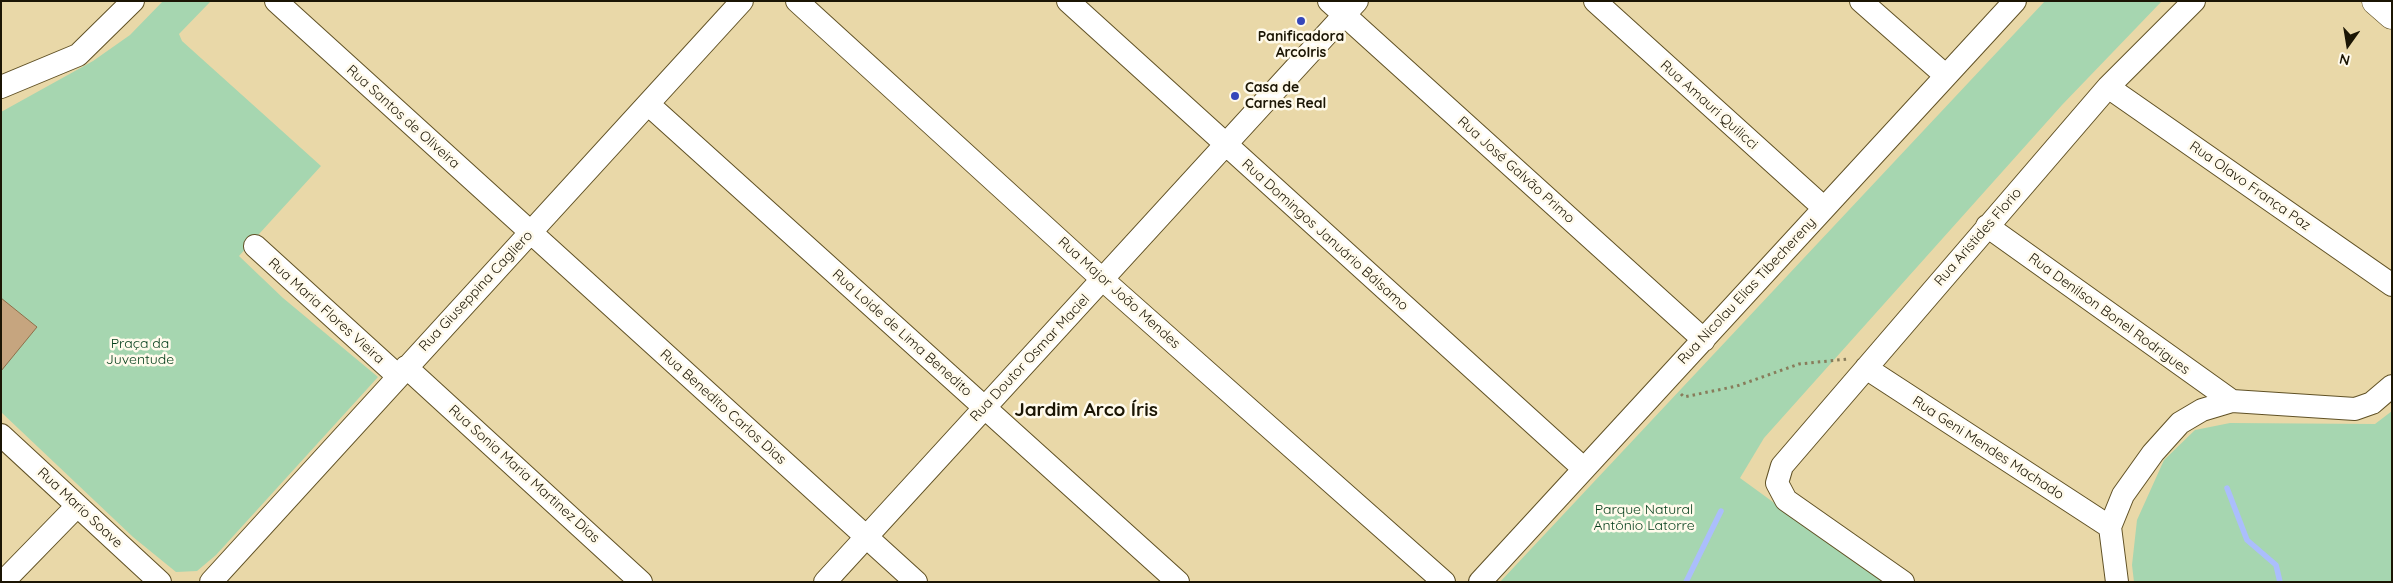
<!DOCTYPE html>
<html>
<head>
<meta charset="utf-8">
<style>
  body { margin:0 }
  #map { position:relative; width:2393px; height:583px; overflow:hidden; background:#e9d8a8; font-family:Quicksand,sans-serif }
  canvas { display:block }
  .frame { position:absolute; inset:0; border:2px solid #1b1504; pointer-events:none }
  .north { position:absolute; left:2323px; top:20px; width:50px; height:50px; -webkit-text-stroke:4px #fffaeb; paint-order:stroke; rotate:193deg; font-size:14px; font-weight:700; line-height:20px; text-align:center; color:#1b1504 }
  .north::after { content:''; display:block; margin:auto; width:18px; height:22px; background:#1b1504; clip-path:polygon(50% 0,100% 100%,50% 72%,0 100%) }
</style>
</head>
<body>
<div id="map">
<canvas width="2393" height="583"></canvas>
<div class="frame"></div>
<div class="north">N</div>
</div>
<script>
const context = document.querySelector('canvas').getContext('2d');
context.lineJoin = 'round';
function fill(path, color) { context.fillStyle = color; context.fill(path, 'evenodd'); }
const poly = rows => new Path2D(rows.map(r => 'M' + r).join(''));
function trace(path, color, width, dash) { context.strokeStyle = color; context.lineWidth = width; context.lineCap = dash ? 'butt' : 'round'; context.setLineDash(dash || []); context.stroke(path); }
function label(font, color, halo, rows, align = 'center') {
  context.font = font + ' Quicksand,sans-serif'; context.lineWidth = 5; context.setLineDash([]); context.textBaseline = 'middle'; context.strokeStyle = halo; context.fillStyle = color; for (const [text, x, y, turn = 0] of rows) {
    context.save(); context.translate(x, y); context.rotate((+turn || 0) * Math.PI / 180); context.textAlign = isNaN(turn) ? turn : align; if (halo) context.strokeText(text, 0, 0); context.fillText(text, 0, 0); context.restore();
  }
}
const green = poly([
  [163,1,211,1,179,34,182,41,321,166,239,256,283,298,378,377,216,555,197,571,176,572,133,537,1,412,1,112,93,61,130,35],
  [2045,1,2162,1,2062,105,1764,438,1740,478,1883,582,1500,582],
  [2392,411,2392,582,2134,582,2132,565,2137,520,2164,460,2195,430,2230,423,2375,424]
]);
const stream = poly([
  [2227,488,2247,540,2276,565,2280,582],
  [1686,582,1721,511]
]);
const building = poly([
  [1,298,37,327,1,371,1,298]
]);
const path = poly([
  [1681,394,1684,397,1737,386,1799,364,1848,359]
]);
const street = poly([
  [276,1,916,582],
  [797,1,1102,279,1444,582],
  [1068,1,1583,468],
  [1329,1,1704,340],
  [1595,1,1824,208],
  [1861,1,1945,75],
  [1,87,78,55,133,1],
  [2108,87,2392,285],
  [648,104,1178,582],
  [1987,226,2232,401],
  [255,246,398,376],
  [406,367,641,582],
  [1866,368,2110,527],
  [1,435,160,582],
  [3,582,77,506],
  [211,582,742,1],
  [825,582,1357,1],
  [1480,582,2015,1],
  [1903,582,1786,500,1777,483,1782,466,2108,87,2194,1],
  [2117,582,2110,527,2123,495,2153,453,2180,423,2202,410,2232,401,2355,409,2372,403,2392,386]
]);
const secondary = poly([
  [2376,1,2392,15]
]);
const markers = [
  [1301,21,5,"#3647ba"],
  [1235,96,5,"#3647ba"]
];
const poiNames = [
  ["Panificadora",1301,37],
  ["ArcoIris",1301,53],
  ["Casa de",1245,88,"left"],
  ["Carnes Real",1245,104,"left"]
];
const streetNames = [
  ["Rua Amauri Quilicci",1709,105,42],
  ["Rua Santos de Oliveira",403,117,42],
  ["Rua José Galvão Primo",1516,170,42],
  ["Rua Olavo França Paz",2250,186,35],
  ["Rua Domingos Januário Bálsamo",1325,235,42],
  ["Rua Aristides Florio",1978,237,-49],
  ["Rua Giuseppina Cagliero",476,291,-47],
  ["Rua Nicolau Elias Tibechereny",1747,291,-47],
  ["Rua Major João Mendes",1119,293,42],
  ["Rua Maria Flores Vieira",326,311,42],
  ["Rua Denilson Bonel Rodrigues",2109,314,36],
  ["Rua Loide de Lima Benedito",902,333,42],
  ["Rua Doutor Osmar Maciel",1030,358,-47],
  ["Rua Benedito Carlos Dias",723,407,42],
  ["Rua Geni Mendes Machado",1988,448,33],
  ["Rua Sonia Maria Martinez Dias",524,474,42],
  ["Rua Mario Soave",80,508,43]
];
const parkNames = [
  ["Praça da",140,344],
  ["Juventude",140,360],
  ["Parque Natural",1644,510],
  ["Antônio Latorre",1644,526]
];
const districtNames = [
  ["Jardim Arco Íris",1086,410]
];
fill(green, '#a6d6b0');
trace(stream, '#abbefc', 5.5);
fill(building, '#c6a57f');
trace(building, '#8e6f4a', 1);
trace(street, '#605125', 24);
trace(secondary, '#605125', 29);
trace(path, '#887c5b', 3, [2.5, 4]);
trace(street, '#fff', 22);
trace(secondary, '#fff', 28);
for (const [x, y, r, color] of markers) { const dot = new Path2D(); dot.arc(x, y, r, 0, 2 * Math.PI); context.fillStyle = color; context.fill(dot); trace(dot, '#fffaeb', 2); }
label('bold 14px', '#1b1504', '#fffaeb', poiNames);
label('14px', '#1b1504', '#fffaeb', streetNames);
label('14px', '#003c18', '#fffaeb', parkNames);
label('bold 19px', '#1b1504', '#fffaeb', districtNames);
</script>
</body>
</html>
